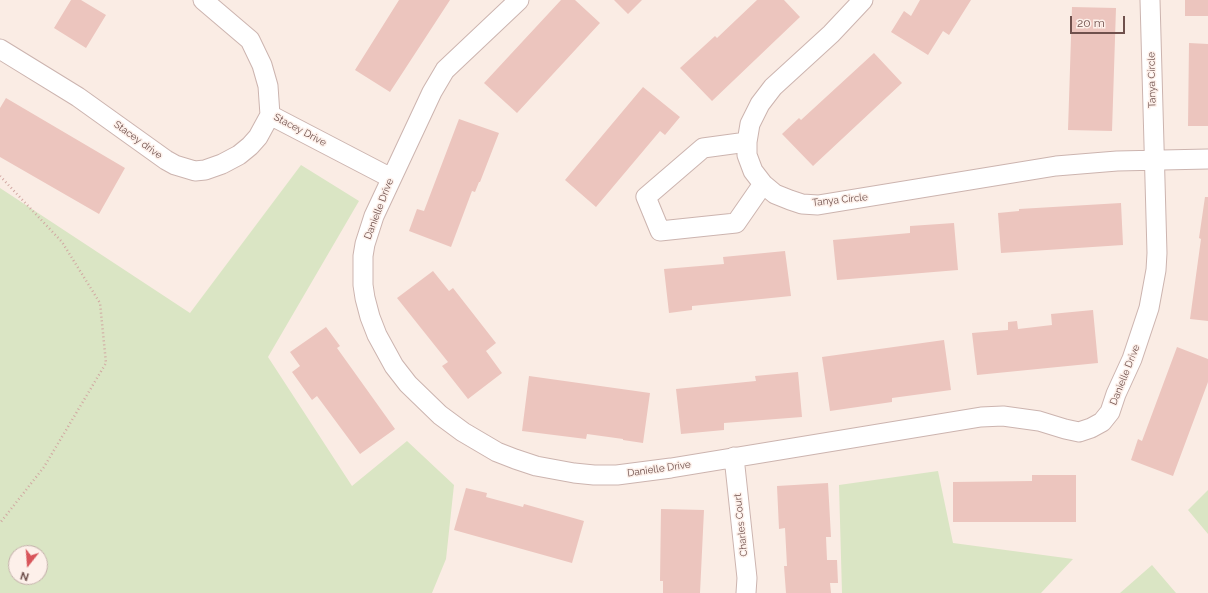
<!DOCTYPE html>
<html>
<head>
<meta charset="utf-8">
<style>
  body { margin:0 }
  #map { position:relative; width:1208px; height:593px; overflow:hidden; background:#faece4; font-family:Raleway,sans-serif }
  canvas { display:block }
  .north { position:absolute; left:8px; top:545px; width:40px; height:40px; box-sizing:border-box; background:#fdf0ea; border:1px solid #c4b0ab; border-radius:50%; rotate:197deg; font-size:11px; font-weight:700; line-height:16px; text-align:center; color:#6f504c }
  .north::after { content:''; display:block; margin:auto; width:14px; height:18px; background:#d8555a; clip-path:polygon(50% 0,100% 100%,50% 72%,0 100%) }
  .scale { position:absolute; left:1070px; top:16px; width:55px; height:18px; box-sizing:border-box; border:2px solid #6f504c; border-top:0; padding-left:5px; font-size:12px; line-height:14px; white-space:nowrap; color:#6f504c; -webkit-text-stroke:3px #fdf0ea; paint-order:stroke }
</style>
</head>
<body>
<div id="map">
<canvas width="1208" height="593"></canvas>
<div class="north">N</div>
<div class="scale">20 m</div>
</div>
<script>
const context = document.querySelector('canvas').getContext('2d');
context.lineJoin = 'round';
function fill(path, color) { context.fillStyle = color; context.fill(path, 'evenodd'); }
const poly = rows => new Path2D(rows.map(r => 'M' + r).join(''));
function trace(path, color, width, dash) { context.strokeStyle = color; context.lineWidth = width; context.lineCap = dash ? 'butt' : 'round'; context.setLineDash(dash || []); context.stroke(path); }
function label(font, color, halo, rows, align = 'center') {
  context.font = font + ' Raleway,sans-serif'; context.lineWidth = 3; context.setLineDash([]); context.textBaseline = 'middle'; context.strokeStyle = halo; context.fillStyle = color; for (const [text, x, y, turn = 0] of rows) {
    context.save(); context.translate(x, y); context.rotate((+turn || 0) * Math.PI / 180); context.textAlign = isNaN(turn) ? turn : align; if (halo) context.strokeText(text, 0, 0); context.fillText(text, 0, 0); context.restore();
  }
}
const green = poly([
  [301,165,359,201,268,357,352,486,407,441,454,485,446,559,432,593,0,593,0,188,190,313],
  [16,553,40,553,40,577,16,577],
  [938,471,953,543,1073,559,1041,593,842,593,839,485],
  [1208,490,1208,534,1188,510],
  [1152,565,1176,593,1120,593]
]);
const building = poly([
  [71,0,81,0,106,15,86,48,54,28],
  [399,0,450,0,390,92,355,70],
  [561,0,575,0,600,23,517,113,484,83],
  [614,0,642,0,628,14],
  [757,0,784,0,800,17,712,101,680,68,715,36,717,38],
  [920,0,971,0,949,35,943,31,928,55,891,32,904,11,911,16],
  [1185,0,1208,0,1208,16,1185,16],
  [1072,7,1116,8,1112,131,1068,130],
  [1189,43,1208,44,1208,126,1188,126],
  [874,53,902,83,813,166,782,134,799,118,801,120],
  [643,87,680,117,665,135,660,131,596,207,565,180],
  [6,98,125,168,99,214,0,157,0,108],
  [459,119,499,133,480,182,479,182,475,192,472,191,451,247,409,231,417,209,424,211],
  [1205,197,1208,197,1208,321,1190,319,1201,239,1199,238],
  [1121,203,1123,245,1001,253,998,213,1019,211,1019,209],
  [954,223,958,270,837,280,833,240,910,233,910,226],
  [785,251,791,296,692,306,692,310,669,313,664,269,724,264,723,257],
  [433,271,449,291,453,288,496,343,486,351,502,373,468,399,442,366,448,362,397,298],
  [1093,310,1098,363,977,375,972,333,1008,330,1008,322,1017,321,1018,329,1052,325,1051,314],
  [326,327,340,346,337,348,395,429,360,454,317,396,312,400,292,372,300,366,290,352],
  [944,340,951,390,892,398,892,402,830,411,822,357],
  [1177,347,1208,359,1208,382,1173,476,1131,460,1138,439,1142,441],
  [798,372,802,417,724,423,724,430,681,434,676,389,756,381,755,376],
  [529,376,650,393,643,443,623,440,623,439,587,434,586,439,522,431],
  [1032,475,1076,475,1076,522,953,522,953,482,1032,481],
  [828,483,831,537,826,537,827,560,837,560,838,583,830,583,831,593,786,593,784,566,787,566,785,528,779,529,777,486],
  [466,488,487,493,486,497,523,507,524,504,584,521,572,563,454,530],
  [661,509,704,510,700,593,663,593,663,581,660,581]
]);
const path = poly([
  [0,176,62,242,100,303,106,363,44,467,0,523]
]);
const minor = poly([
  [203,0,250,40,262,65,268,86,270,115],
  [519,0,445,70,432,92,374,216,365,244,363,256,363,285,365,298,370,317,377,335,394,366,408,384,440,415,463,432,497,452,515,459,536,466,574,473,594,475,617,475,671,468,981,417,1003,416,1039,421,1065,429,1079,432,1091,428,1102,422,1110,412,1116,394,1132,359,1149,308,1156,270,1157,253,1150,0],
  [863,0,831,34,773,87,760,104,750,124,747,142,747,155,753,171,763,184,775,194,790,200,802,204,818,205,1056,166,1117,161,1208,159],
  [0,49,78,97,166,160,175,165,195,171,205,170,222,164,239,155,250,146,258,137,270,115],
  [270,115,391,178],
  [747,142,703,148,646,197,660,231,736,223,763,184],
  [734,457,747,578,746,593]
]);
const streetNames = [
  ["Tanya Circle",1152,80,-91],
  ["Stacey Drive",300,130,28],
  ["Stacey drive",138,140,36],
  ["Tanya Circle",840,200,-6],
  ["Danielle Drive",379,209,-69],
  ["Danielle Drive",1125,375,-68],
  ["Danielle Drive",659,469,-8],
  ["Charles Court",741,525,-96]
];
fill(green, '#dae5c4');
fill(building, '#ecc5be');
trace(minor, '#ccb4af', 21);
trace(path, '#d1a8a2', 2.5, [1, 3]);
trace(minor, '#fff', 19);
label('10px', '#6f504c', '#fdf0ea', streetNames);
</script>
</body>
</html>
